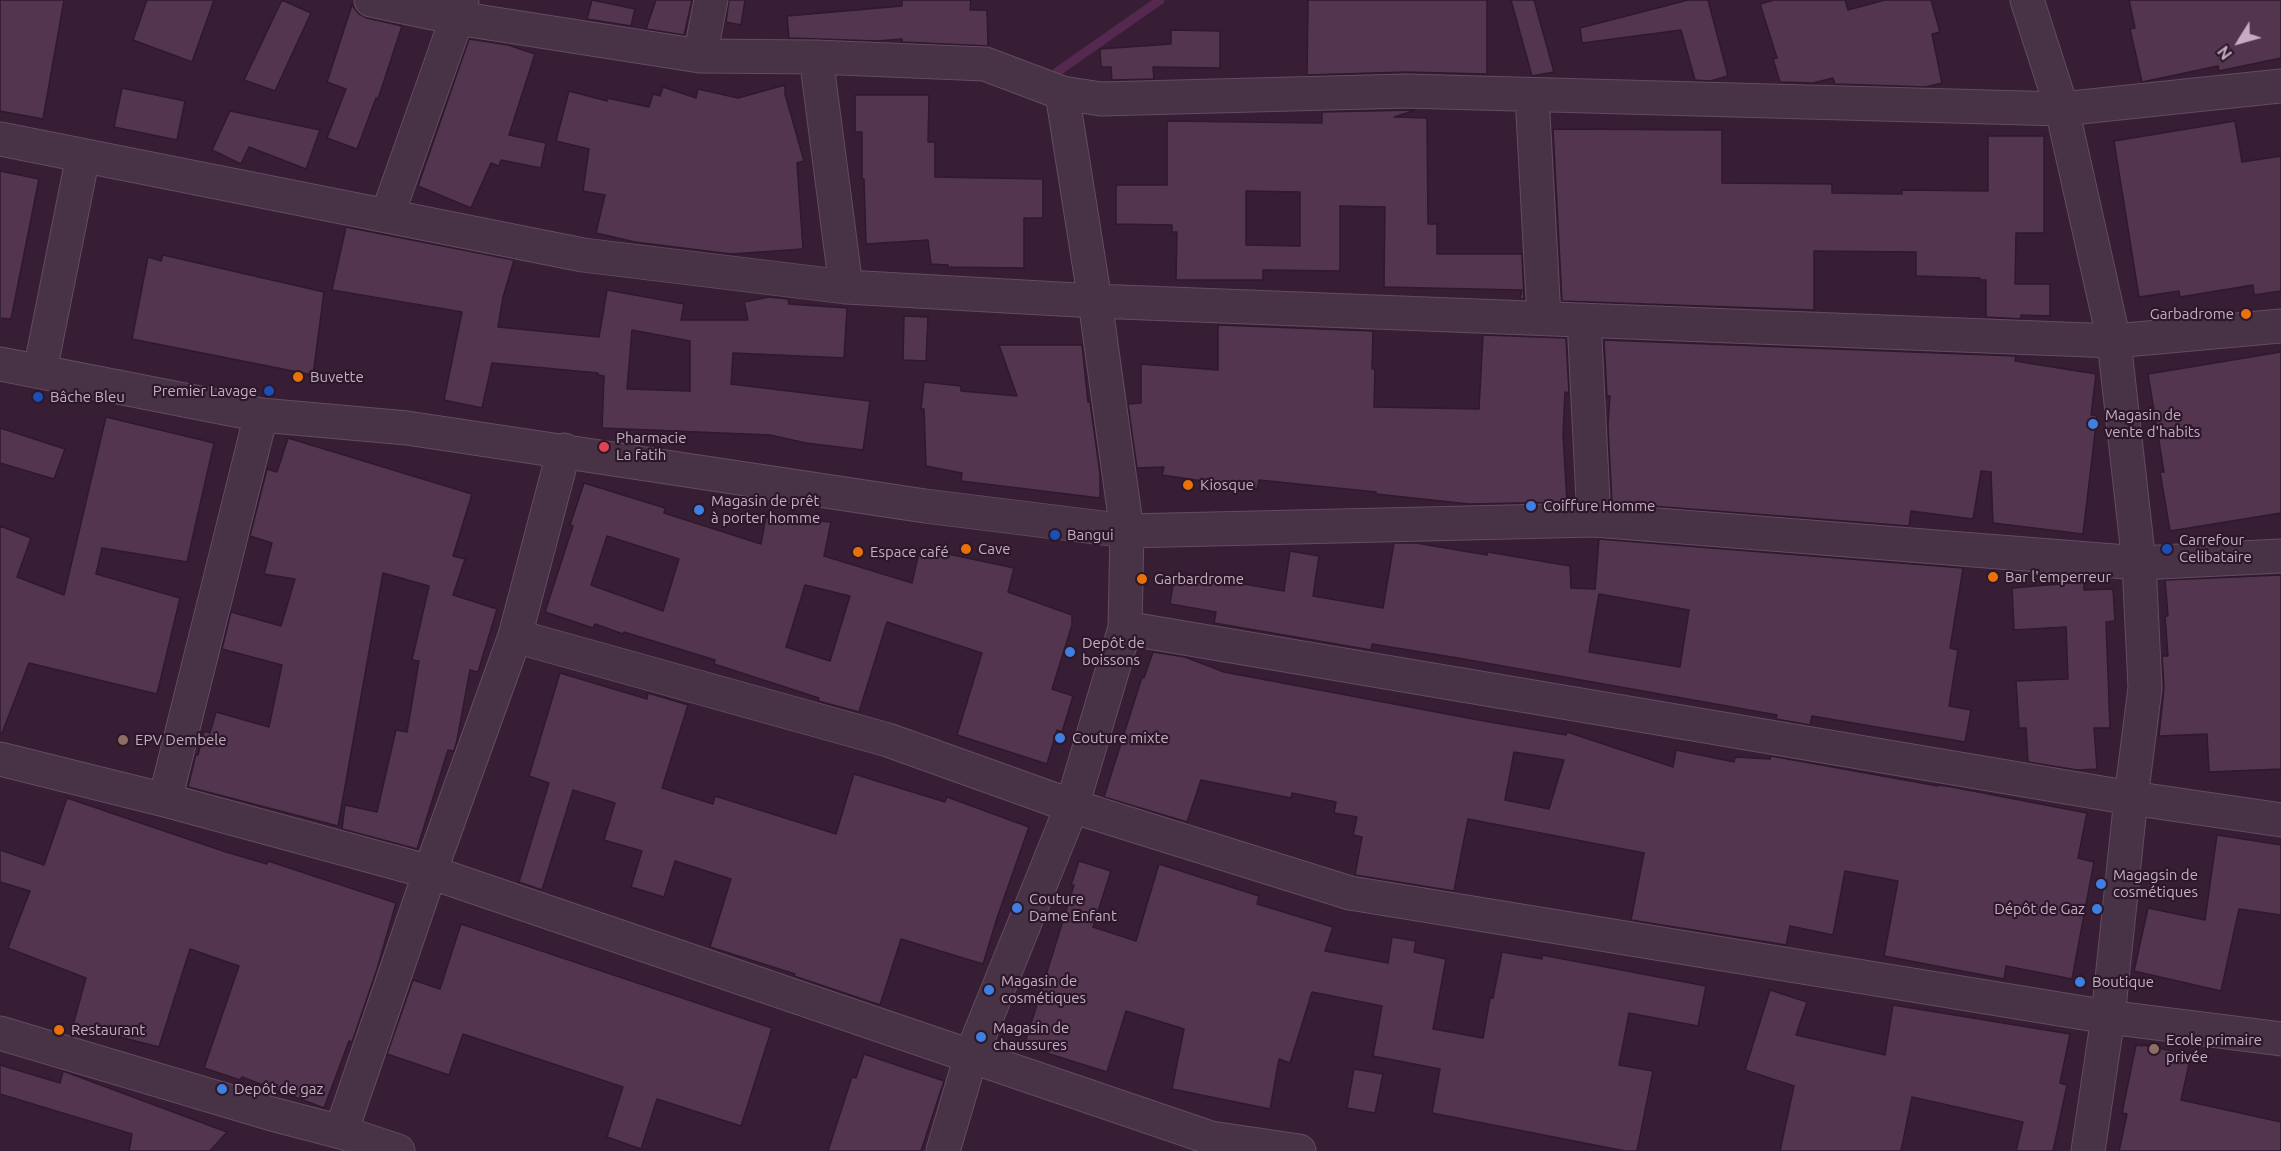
<!DOCTYPE html>
<html>
<head>
<meta charset="utf-8">
<style>
  body { margin:0 }
  #map { position:relative; width:2281px; height:1151px; overflow:hidden; background:#371e35; font-family:Ubuntu,sans-serif }
  canvas { display:block }
  .north { position:absolute; left:2209px; top:12px; width:60px; height:60px; -webkit-text-stroke:4px #2c182a; paint-order:stroke; rotate:233deg; font-size:16px; font-weight:700; line-height:24px; text-align:center; color:#c5acc1 }
  .north::after { content:''; display:block; margin:auto; width:21px; height:27px; background:#c5acc1; clip-path:polygon(50% 0,100% 100%,50% 72%,0 100%) }
</style>
</head>
<body>
<div id="map">
<canvas width="2281" height="1151"></canvas>
<div class="north">N</div>
</div>
<script>
const context = document.querySelector('canvas').getContext('2d');
context.lineJoin = 'round';
const poly = rows => new Path2D(rows.map(r => 'M' + r).join(''));
function trace(path, color, width, dash) { context.strokeStyle = color; context.lineWidth = width; context.lineCap = dash ? 'butt' : 'round'; context.setLineDash(dash || []); context.stroke(path); }
function fill(path, color) { context.fillStyle = color; context.fill(path, 'evenodd'); }
function label(font, color, halo, rows, align = 'center') {
  context.font = font + ' Ubuntu,sans-serif'; context.lineWidth = 4.5; context.setLineDash([]); context.textBaseline = 'middle'; context.strokeStyle = halo; context.fillStyle = color; for (const [text, x, y, turn = 0] of rows) {
    context.save(); context.translate(x, y); context.rotate((+turn || 0) * Math.PI / 180); context.textAlign = isNaN(turn) ? turn : align; if (halo) context.strokeText(text, 0, 0); context.fillText(text, 0, 0); context.restore();
  }
}
const stream = poly([
  [1057,72,1160,0]
]);
const building = poly([
  [0,0,64,0,43,119,0,111,0,0],
  [147,0,214,0,192,62,133,40,147,0],
  [282,0,311,13,275,91,244,80,282,0],
  [592,0,635,9,631,26,587,19,592,0],
  [656,0,692,0,684,35,646,29,656,0],
  [729,0,745,0,741,25,726,22,729,0],
  [902,0,971,0,970,10,987,10,988,46,902,42,902,39,877,41,789,38,787,16,902,6,902,0],
  [1308,0,1487,0,1487,74,1406,72,1307,75,1308,0],
  [1511,0,1534,0,1554,72,1532,76,1511,0],
  [1688,0,1708,0,1728,76,1710,81,1695,80,1681,30,1582,43,1580,28,1688,0],
  [1774,0,1845,0,1848,10,1885,0,1931,0,1940,32,1932,34,1942,83,1926,87,1835,84,1833,78,1813,83,1780,82,1773,59,1777,58,1760,4,1774,0],
  [2129,0,2281,0,2281,58,2219,71,2218,66,2142,82,2130,29,2135,28,2129,0],
  [352,5,359,14,367,18,402,26,378,99,376,98,357,149,327,138,346,89,327,82,352,5],
  [1171,30,1220,31,1220,68,1153,67,1154,79,1112,80,1111,67,1101,67,1100,49,1171,44,1171,30],
  [469,39,508,45,535,54,509,135,546,143,541,168,501,160,499,166,491,163,471,208,418,186,469,39],
  [785,85,785,94,804,161,797,163,803,249,731,254,635,242,596,233,605,195,583,191,589,149,556,141,569,91,607,101,607,98,649,107,653,94,660,96,663,87,696,98,698,89,738,98,785,85],
  [122,88,185,101,177,140,114,127,122,88],
  [855,95,929,95,928,142,935,142,935,177,1043,179,1043,218,1024,218,1024,268,948,267,948,265,931,264,928,240,866,244,864,179,862,179,862,132,855,132,855,95],
  [1416,110,1394,117,1427,118,1428,224,1437,224,1437,254,1522,254,1524,299,1520,299,1522,290,1384,287,1385,207,1340,206,1340,271,1263,270,1263,280,1176,280,1177,232,1172,232,1172,225,1116,224,1116,185,1167,185,1167,121,1322,123,1322,112,1416,110],
  [1246,191,1300,192,1300,246,1246,245,1246,191],
  [230,111,320,130,306,169,249,147,241,164,212,150,230,111],
  [2235,121,2242,162,2281,156,2281,291,2254,295,2253,285,2180,297,2179,291,2139,297,2114,141,2235,121],
  [1553,129,1722,130,1722,183,1832,184,1832,193,1902,194,1902,190,1988,191,1988,136,2044,136,2044,233,2016,233,2015,284,2050,284,2050,316,2021,315,2021,319,1986,317,1986,280,1980,280,1980,278,1916,276,1916,252,1814,251,1814,310,1562,301,1553,129],
  [0,171,39,179,11,319,0,318,0,171],
  [346,227,514,260,503,297,498,327,599,337,607,290,684,304,681,320,748,320,744,302,769,297,788,299,789,304,847,308,844,358,733,353,731,384,870,401,863,450,806,443,770,435,602,428,604,376,598,375,598,373,492,363,482,408,444,400,462,312,332,290,346,227],
  [632,330,690,341,690,391,627,389,632,330],
  [163,255,324,292,313,375,132,339,148,257,161,261,163,255],
  [904,316,928,317,926,361,903,360,904,316],
  [1218,325,1373,331,1372,369,1375,369,1374,407,1479,409,1483,335,1566,338,1569,393,1565,392,1563,434,1567,502,1469,504,1376,494,1376,492,1259,480,1257,489,1162,475,1164,467,1137,468,1128,404,1141,403,1141,364,1218,370,1218,325],
  [1604,340,2016,356,2015,361,2096,374,2091,415,2097,416,2083,534,1993,523,1991,472,1981,471,1973,519,1911,511,1909,526,1612,503,1608,426,1610,396,1607,396,1604,340],
  [999,345,1082,345,1088,402,1090,402,1100,474,1100,498,961,481,962,473,926,466,924,409,921,409,924,382,961,386,961,391,1017,396,999,345],
  [2281,352,2281,513,2170,531,2160,472,2164,472,2148,374,2281,352],
  [106,417,214,443,187,562,102,548,96,574,180,598,157,694,29,663,2,733,0,733,0,526,31,538,17,577,64,595,106,417],
  [0,428,65,449,54,479,0,463,0,428],
  [288,438,472,494,453,556,465,559,453,595,497,609,478,672,470,670,457,740,454,751,448,750,417,849,342,829,345,805,377,812,396,730,407,732,419,661,412,660,429,586,383,573,338,826,188,787,196,754,198,755,204,731,210,733,216,712,269,727,282,665,222,649,231,612,281,626,295,579,264,574,272,543,250,536,267,469,277,472,288,438],
  [584,483,665,508,664,513,761,544,766,517,831,522,824,556,912,583,920,548,1014,568,1008,592,1072,615,1072,625,1052,689,1073,696,1062,732,1057,730,1047,764,957,735,982,653,887,622,859,712,818,701,819,698,714,664,715,660,624,632,623,634,595,624,593,628,545,612,573,526,570,525,584,483],
  [607,536,679,559,663,611,591,585,607,536],
  [805,585,850,596,830,661,786,647,805,585],
  [1599,539,1963,568,1950,648,1958,650,1949,706,1971,710,1965,742,1812,716,1810,725,1776,719,1777,715,1458,658,1372,644,1371,650,1214,623,1216,612,1170,604,1175,572,1284,591,1290,551,1319,556,1313,596,1383,608,1394,543,1416,543,1487,555,1488,552,1570,566,1571,588,1595,589,1599,539],
  [1599,594,1689,610,1680,667,1589,652,1599,594],
  [2281,575,2281,769,2209,772,2207,734,2159,736,2164,687,2162,656,2168,656,2165,616,2168,616,2165,580,2281,575],
  [2084,582,2084,590,2113,589,2115,621,2106,622,2110,728,2094,728,2097,769,2077,770,2028,762,2026,728,2019,728,2016,681,2068,679,2066,627,2014,630,2012,588,2084,582],
  [1153,652,1185,657,1224,672,1484,721,1566,735,1567,732,1673,767,1676,750,1734,762,1735,757,1770,759,1771,756,1938,786,1939,785,1952,787,2087,813,2078,858,2094,862,2072,979,2006,966,2004,979,1884,956,1898,881,1845,871,1833,935,1790,926,1786,945,1631,920,1644,853,1468,819,1454,891,1355,875,1362,837,1353,835,1357,817,1334,813,1336,802,1292,793,1291,798,1201,780,1187,822,1104,797,1142,677,1144,678,1153,652],
  [1514,752,1564,760,1549,809,1505,800,1514,752],
  [560,673,647,699,648,693,688,705,662,788,713,804,715,796,836,834,854,774,945,802,947,797,1029,827,997,918,983,964,901,939,880,1005,794,976,795,974,710,947,731,879,675,861,664,897,631,887,642,851,604,840,615,803,573,790,542,890,519,882,549,783,529,776,560,673],
  [67,798,226,852,267,864,268,861,396,903,377,969,352,1042,349,1041,324,1108,242,1077,240,1080,204,1068,239,966,190,949,159,1047,73,1025,86,978,8,948,30,891,0,882,0,850,44,865,67,798],
  [2217,835,2281,845,2281,915,2239,909,2221,991,2134,971,2148,908,2205,920,2217,835],
  [1079,861,1111,871,1093,927,1136,941,1159,864,1259,896,1257,904,1333,927,1325,951,1388,963,1392,937,1416,941,1414,952,1446,959,1433,1029,1483,1038,1490,998,1493,998,1502,952,1542,959,1542,955,1706,986,1698,1026,1629,1013,1619,1065,1653,1071,1637,1151,1625,1151,1432,1113,1440,1069,1373,1056,1382,1006,1312,992,1290,1063,1279,1059,1270,1109,1172,1089,1184,1029,1126,1011,1107,1072,1024,1046,1074,885,1071,885,1079,861],
  [461,924,772,1028,741,1126,657,1099,641,1149,607,1137,623,1087,463,1034,449,1075,387,1054,413,980,440,989,461,924],
  [1770,990,1807,1002,1796,1035,1885,1055,1893,1005,2070,1034,2060,1083,2067,1085,2053,1151,2016,1151,2023,1122,1912,1097,1901,1151,1780,1151,1794,1086,1745,1070,1770,990],
  [2136,1045,2143,1046,2143,1045,2191,1055,2181,1100,2281,1122,2281,1151,2119,1151,2127,1114,2122,1113,2136,1045],
  [864,1054,944,1081,921,1151,828,1151,852,1077,856,1078,864,1054],
  [0,1065,60,1083,63,1071,227,1132,210,1151,129,1151,132,1134,0,1094,0,1065],
  [1354,1069,1383,1074,1375,1113,1347,1108,1354,1069]
]);
const minor = poly([
  [371,0,457,18,700,56,816,57,846,287],
  [2027,0,2062,109,2114,341,2139,563,2145,688,2131,798,2108,1017,2088,1151],
  [700,56,711,0],
  [816,57,985,64,1062,93,1101,99,1406,91,2062,109,2281,86],
  [1532,95,1544,318],
  [0,139,583,255,846,287,1095,301,2114,341,2281,326],
  [387,216,457,18,462,0],
  [1584,320,1594,520],
  [0,364,261,415,407,428,925,506,1127,531,1594,520,2139,563,2281,556],
  [40,371,83,156],
  [1125,628,2131,798,2281,820],
  [515,636,888,740,1072,806,1350,893,2108,1017,2281,1039],
  [0,759,165,800,430,872,1211,1138,1299,1151],
  [165,800,261,415],
  [0,1033,272,1114,341,1132,398,1151],
  [341,1132,430,872,515,636,564,450],
  [943,1151,971,1056,1072,806,1125,628,1127,531,1095,301,1062,93]
]);
const markers = [
  [2246,314,6,"#e8710a"],
  [298,377,6,"#e8710a"],
  [269,391,6,"#1a4fb4"],
  [38,397,6,"#1a4fb4"],
  [2093,424,6,"#3f7fe0"],
  [604,447,6,"#e0444e"],
  [1188,485,6,"#e8710a"],
  [1531,506,6,"#3f7fe0"],
  [699,510,6,"#3f7fe0"],
  [1055,535,6,"#1a4fb4"],
  [966,549,6,"#e8710a"],
  [2167,549,6,"#1a4fb4"],
  [858,552,6,"#e8710a"],
  [1993,577,6,"#e8710a"],
  [1142,579,6,"#e8710a"],
  [1070,652,6,"#3f7fe0"],
  [1060,738,6,"#3f7fe0"],
  [123,740,6,"#8d6e63"],
  [2101,884,6,"#3f7fe0"],
  [1017,908,6,"#3f7fe0"],
  [2097,909,6,"#3f7fe0"],
  [2080,982,6,"#3f7fe0"],
  [989,990,6,"#3f7fe0"],
  [59,1030,6,"#e8710a"],
  [981,1037,6,"#3f7fe0"],
  [2154,1049,6,"#8d6e63"],
  [222,1089,6,"#3f7fe0"]
];
const poiNames = [
  ["Garbadrome",2234,314,"right"],
  ["Buvette",310,377],
  ["Premier Lavage",257,391,"right"],
  ["Bâche Bleu",50,397],
  ["Magasin de",2105,415],
  ["vente d'habits",2105,432],
  ["Pharmacie",616,438],
  ["La fatih",616,455],
  ["Kiosque",1200,485],
  ["Magasin de prêt",711,501],
  ["à porter homme",711,518],
  ["Coiffure Homme",1543,506],
  ["Bangui",1067,535],
  ["Carrefour",2179,540],
  ["Celibataire",2179,557],
  ["Cave",978,549],
  ["Espace café",870,552],
  ["Bar l'emperreur",2005,577],
  ["Garbardrome",1154,579],
  ["Depôt de",1082,643],
  ["boissons",1082,660],
  ["Couture mixte",1072,738],
  ["EPV Dembele",135,740],
  ["Magagsin de",2113,875],
  ["cosmétiques",2113,892],
  ["Couture",1029,899],
  ["Dame Enfant",1029,916],
  ["Dépôt de Gaz",2085,909,"right"],
  ["Magasin de",1001,981],
  ["cosmétiques",1001,998],
  ["Boutique",2092,982],
  ["Magasin de",993,1028],
  ["chaussures",993,1045],
  ["Restaurant",71,1030],
  ["Ecole primaire",2166,1040],
  ["privée",2166,1057],
  ["Depôt de gaz",234,1089]
];
trace(stream, '#55284f', 9);
fill(building, '#543550');
trace(building, '#2e1a2c', 1.5);
trace(minor, '#634c60', 35);
trace(minor, '#483245', 33);
for (const [x, y, r, color] of markers) { const dot = new Path2D(); dot.arc(x, y, r, 0, 2 * Math.PI); context.fillStyle = color; context.fill(dot); trace(dot, '#2c182a', 2); }
label('15px', '#c5acc1', '#2c182a', poiNames, 'left');
</script>
</body>
</html>
